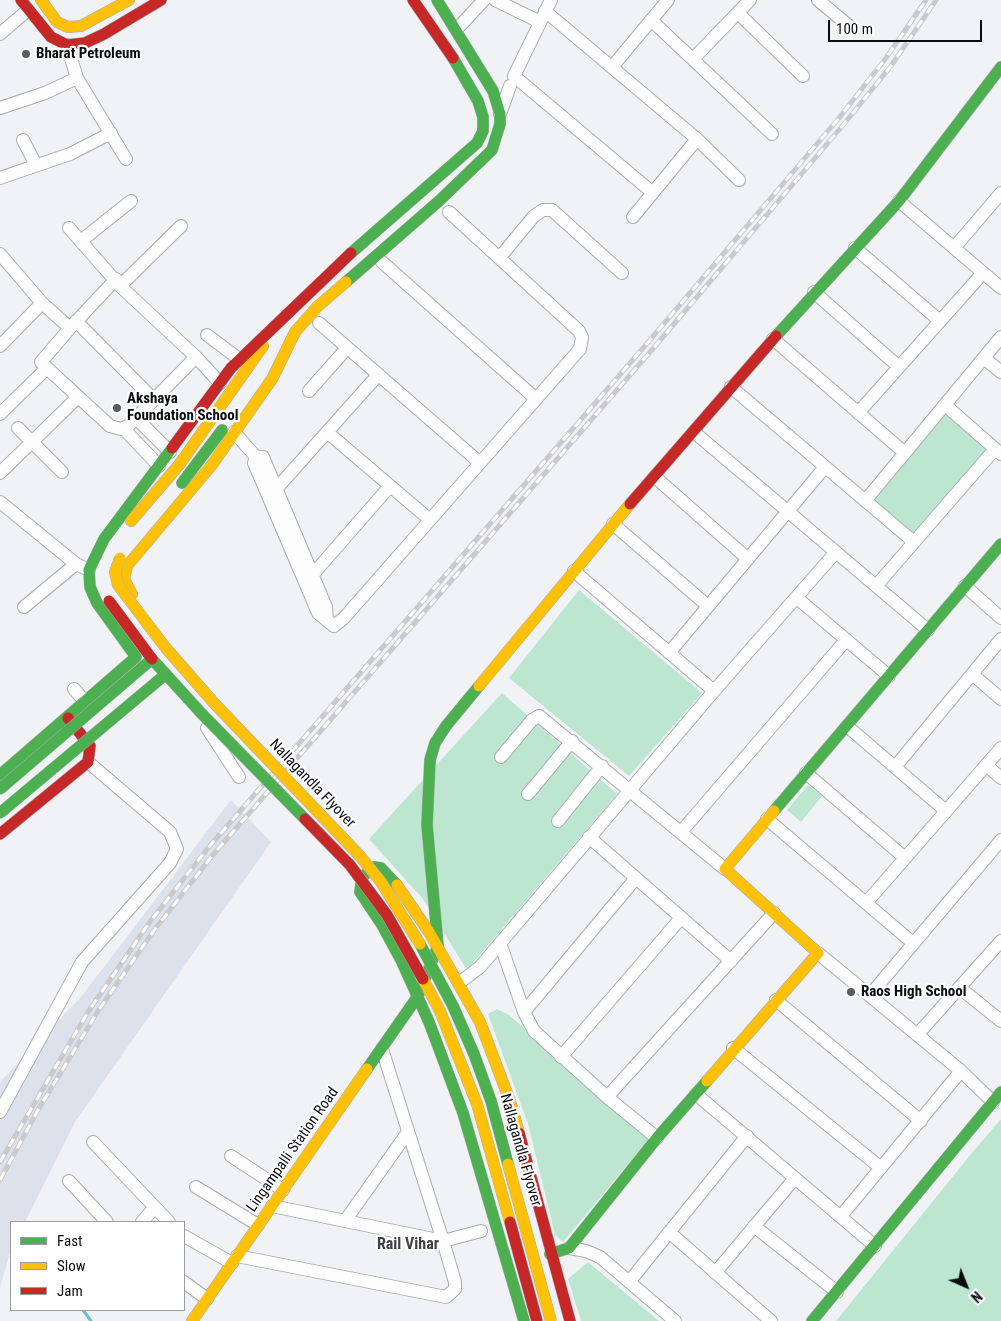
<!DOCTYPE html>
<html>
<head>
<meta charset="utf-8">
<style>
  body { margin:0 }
  #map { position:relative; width:1001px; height:1321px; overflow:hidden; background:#f0f2f6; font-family:"Roboto Condensed",sans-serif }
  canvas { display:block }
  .legend { position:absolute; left:10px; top:1221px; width:175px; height:90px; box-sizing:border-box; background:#fff; border:1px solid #9d9d9f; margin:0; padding:6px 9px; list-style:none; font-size:15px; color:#0a0b0e }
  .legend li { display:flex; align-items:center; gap:10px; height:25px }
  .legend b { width:25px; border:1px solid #9d9d9f }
  .north { position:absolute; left:941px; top:1261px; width:50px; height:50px; -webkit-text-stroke:4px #fff; paint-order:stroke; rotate:136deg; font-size:14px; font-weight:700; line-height:20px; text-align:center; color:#0a0b0e }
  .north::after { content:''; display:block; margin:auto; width:18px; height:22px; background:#0a0b0e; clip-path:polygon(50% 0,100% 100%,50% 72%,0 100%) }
  .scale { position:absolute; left:828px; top:20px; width:154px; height:22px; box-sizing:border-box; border:2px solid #0a0b0e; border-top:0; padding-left:6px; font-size:15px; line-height:18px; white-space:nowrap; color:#0a0b0e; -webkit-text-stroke:4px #fff; paint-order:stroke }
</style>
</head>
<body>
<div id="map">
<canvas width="1001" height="1321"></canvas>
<ul class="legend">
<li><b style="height:6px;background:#4caf50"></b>Fast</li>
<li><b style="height:6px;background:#ffc107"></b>Slow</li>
<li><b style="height:6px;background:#c62828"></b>Jam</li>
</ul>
<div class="north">N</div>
<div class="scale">100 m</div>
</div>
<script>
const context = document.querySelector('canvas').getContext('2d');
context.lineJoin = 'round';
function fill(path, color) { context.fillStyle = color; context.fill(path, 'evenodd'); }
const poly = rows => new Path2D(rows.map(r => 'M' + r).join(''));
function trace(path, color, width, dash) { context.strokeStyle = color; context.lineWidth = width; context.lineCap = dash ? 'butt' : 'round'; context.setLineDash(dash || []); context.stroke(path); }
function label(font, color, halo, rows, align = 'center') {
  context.font = font + ' "Roboto Condensed",sans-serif'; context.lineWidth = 4.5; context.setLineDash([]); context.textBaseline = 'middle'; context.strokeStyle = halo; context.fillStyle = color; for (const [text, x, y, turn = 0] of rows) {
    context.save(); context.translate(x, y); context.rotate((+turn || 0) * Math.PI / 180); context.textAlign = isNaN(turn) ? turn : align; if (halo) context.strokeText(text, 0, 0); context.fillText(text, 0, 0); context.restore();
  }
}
const built = poly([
  [231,800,271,842,75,1122,25,1222,11,1222,11,1249,0,1288,0,1082,81,997]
]);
const green = poly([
  [946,413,986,450,913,533,875,500],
  [579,590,702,693,629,776,509,678],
  [502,693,617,794,467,970,423,899,369,839],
  [808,785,822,796,801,822,787,810],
  [497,1009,509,1015,649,1139,563,1242,555,1235,528,1124,488,1014],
  [1001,1119,1001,1321,836,1321,971,1154],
  [588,1262,659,1321,581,1321,568,1279]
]);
const stream = poly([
  [83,1310,91,1321]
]);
const street = poly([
  [495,0,540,22],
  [551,0,514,76,653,193],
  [818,0,848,25],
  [545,11,697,139,739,180],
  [738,13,803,76],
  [651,20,772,134],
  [457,29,484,0],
  [0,34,28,10],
  [67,45,77,78,126,159],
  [693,59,750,0],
  [612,67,668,0],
  [0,108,45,93,77,78],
  [500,114,510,86],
  [23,140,36,165],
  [0,178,70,154,111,133],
  [899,201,1001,288],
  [633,217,697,139],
  [82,240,131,201],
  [855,248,940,321],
  [954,248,1001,193],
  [0,254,42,303,70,328,116,279],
  [500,257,534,216,543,210,552,210,622,273],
  [382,262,535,398],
  [120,286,181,226],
  [814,292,899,367],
  [76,321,154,400],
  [319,323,479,462],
  [207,335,239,359],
  [773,339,905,453],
  [0,346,42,303],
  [196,357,220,383],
  [984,358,1001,372],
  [47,368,41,362,70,328],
  [731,387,914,542],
  [309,391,347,348],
  [945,405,1001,454],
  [858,413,983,273],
  [0,414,47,368,110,426,121,429,128,426,196,357,120,286,69,228],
  [136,418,170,452],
  [18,428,62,472],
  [123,428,159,466],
  [234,432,256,457,263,457,313,576,326,607,327,621],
  [327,432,429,519],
  [694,432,928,630],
  [256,457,254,463,318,613,334,626,344,618,580,349,582,337,579,331,449,212],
  [0,473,78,397],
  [655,477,748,559],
  [270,492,277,488,378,375],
  [865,501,1001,337],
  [0,502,76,564,89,570],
  [613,524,708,606],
  [574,571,714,691],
  [308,580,390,486],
  [876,586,995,449],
  [965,586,1001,618],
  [797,598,889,676],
  [24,607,76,564],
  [669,653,825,467],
  [972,674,1001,699],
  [74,689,86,703],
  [847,726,946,811],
  [207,728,239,777],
  [501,757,532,720,539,716,725,869],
  [986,765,1001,778],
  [895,767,1001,639],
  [806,773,905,858],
  [528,794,572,741],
  [767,819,913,943],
  [558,821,602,766],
  [681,832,846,640],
  [589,837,731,961],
  [866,903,1001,748],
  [500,943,524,1012,534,1031,607,1097,657,1138],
  [818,953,961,1071,993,1102],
  [459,983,480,967,714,691,836,552],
  [960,988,1001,1021],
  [870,995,1001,840],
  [776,1000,921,1121],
  [524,1012,636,878],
  [917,1035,1001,941],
  [733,1048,881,1168],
  [561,1057,681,918],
  [696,1094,875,1246],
  [607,1097,774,913],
  [0,1112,82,962,170,863,177,849,170,832,88,762],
  [93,1142,169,1222],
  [231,1156,283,1190],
  [69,1181,107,1222],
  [196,1187,258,1225],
  [272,1206,443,1241,481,1231],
  [841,1216,961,1071],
  [345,1221,408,1132],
  [142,1222,154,1208],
  [754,1226,837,1292],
  [669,1232,771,1321],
  [184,1236,232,1263],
  [569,1248,586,1251,600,1257,675,1321],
  [237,1256,446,1297,455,1289,455,1282,443,1241,382,1049],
  [715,1273,795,1178],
  [184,1282,207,1299],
  [629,1282,747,1136]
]);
const fast = poly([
  [351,253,477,143,483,131,483,117,478,101,453,58],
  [346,282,439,201,492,150,500,124,500,114,493,91,437,0],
  [776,336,899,201,1001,67],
  [182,483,222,430],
  [0,775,136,657,97,603,90,587,89,570,104,539,172,448],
  [774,811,1001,544],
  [397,885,381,868,374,867,362,877,360,892,382,925,402,962,429,1022,463,1113,524,1321],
  [367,1069,418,996,438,946,427,825,430,760,435,743,446,726,479,686],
  [550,1254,569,1248,657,1138,707,1081],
  [812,1321,1001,1092]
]);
const slow = poly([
  [41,0,57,22,68,27,81,26,129,0],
  [131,521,179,465,263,346],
  [132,594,124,579,127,566,211,466,272,379,295,332,318,306,346,282],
  [479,686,630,504],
  [397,885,429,932,480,1022,510,1101,519,1133],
  [707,1081,818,953,725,869,774,811],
  [192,1321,367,1069]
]);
const jam = poly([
  [21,0,51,37,67,45,85,43,104,34,161,0],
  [413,0,453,58],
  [172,448,231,368,351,253],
  [630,504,776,336],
  [0,834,88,762,90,746,68,718],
  [519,1133,570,1321]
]);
const rail = poly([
  [0,1162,88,1012,149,923,208,848,644,347,839,118,886,58,926,0],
  [0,1180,38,1110,98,1011,155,929,212,856,651,351,844,124,891,66,936,0]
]);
const fastBridge = poly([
  [0,789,152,659,202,714,305,819],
  [0,813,166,674],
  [420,944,453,1006,474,1054,491,1101,508,1164]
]);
const slowBridge = poly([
  [120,558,115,572,118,585,165,647],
  [165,647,214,703,360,856,381,882,420,944],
  [423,979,440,1011,477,1104,510,1222],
  [508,1164,551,1321]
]);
const jamBridge = poly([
  [109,601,152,659],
  [305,819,350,865,387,915,423,979],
  [510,1222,537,1321]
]);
const markers = [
  [26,54,5,"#5a5c5f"],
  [117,408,5,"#5a5c5f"],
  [851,992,5,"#5a5c5f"]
];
const poiNames = [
  ["Bharat Petroleum",36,54],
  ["Akshaya",127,399],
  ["Foundation School",127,416],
  ["Raos High School",861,992]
];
const streetNames = [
  ["Nallagandla Flyover",312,784,46],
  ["Lingampalli Station Road",293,1150,-55],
  ["Nallagandla Flyover",520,1150,74]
];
const neighbourhoodNames = [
  ["Rail Vihar",408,1245]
];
fill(built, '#dde1eb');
fill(green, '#bde6d1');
trace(stream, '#6dbec5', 3);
trace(street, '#aaacaf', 14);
trace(fast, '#aaacaf', 12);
trace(slow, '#aaacaf', 12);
trace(jam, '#aaacaf', 12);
trace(street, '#fdfdfe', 12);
trace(fast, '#4caf50', 11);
trace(slow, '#ffc107', 11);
trace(jam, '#c62828', 11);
trace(rail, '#cacacc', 5);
trace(rail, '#fff', 3, [9]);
trace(fastBridge, '#aaacaf', 12, []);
trace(slowBridge, '#aaacaf', 12, []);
trace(jamBridge, '#aaacaf', 12, []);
trace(fastBridge, '#4caf50', 11);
trace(slowBridge, '#ffc107', 11);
trace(jamBridge, '#c62828', 11);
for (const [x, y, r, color] of markers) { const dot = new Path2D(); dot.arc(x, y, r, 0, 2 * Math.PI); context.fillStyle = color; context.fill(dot); trace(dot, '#fff', 2); }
label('bold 15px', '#0a0b0e', '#fff', poiNames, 'left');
label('15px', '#0a0b0e', '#fff', streetNames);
label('bold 16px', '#3f4148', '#fff', neighbourhoodNames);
</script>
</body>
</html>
